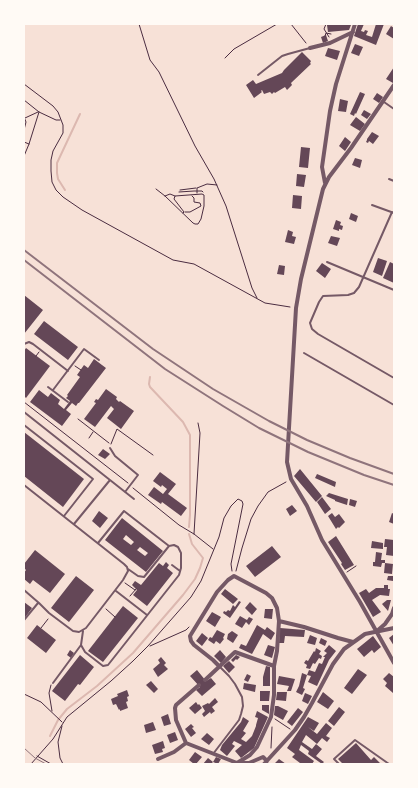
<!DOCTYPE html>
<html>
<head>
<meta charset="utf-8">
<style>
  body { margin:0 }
  #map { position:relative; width:418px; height:788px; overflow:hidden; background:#f7e1d7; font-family:"DM Sans",sans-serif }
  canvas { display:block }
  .frame { position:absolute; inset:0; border:25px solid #fffaf5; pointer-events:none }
</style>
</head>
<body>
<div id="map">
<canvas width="418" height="788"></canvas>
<div class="frame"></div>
</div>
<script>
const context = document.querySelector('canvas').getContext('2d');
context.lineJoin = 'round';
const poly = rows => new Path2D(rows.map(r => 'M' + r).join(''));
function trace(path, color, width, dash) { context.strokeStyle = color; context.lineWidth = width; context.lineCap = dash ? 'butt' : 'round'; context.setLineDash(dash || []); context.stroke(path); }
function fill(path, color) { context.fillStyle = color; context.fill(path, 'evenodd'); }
const stream = poly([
  [65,190,58,179,57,173,57,163,80,114],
  [150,377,149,384,150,387,183,422,190,435,190,515,189,527],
  [50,736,58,720,67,709,97,686,133,653,183,595,195,579,200,568,203,558,192,544,189,534]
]);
const building = poly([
  [347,24,351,25,349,30,328,32,327,25],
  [358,24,364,24,361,31,364,32,365,30,368,31,366,35,372,37,376,24,384,24,376,45,354,36],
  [391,26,394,28,394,39,386,34],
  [326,35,328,41,323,43,321,37],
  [355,44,363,47,359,56,351,53],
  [328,48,340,51,337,60,325,56],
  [302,52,311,61,310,63,311,64,291,83,292,85,287,90,285,87,275,93,274,92,272,94,270,92,264,94,262,90,261,91,262,92,254,98,246,85,253,80,256,84,282,73,284,70],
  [394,67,394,80,393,83,386,79],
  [360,92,365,94,356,114,355,113,354,116,350,114],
  [377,93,383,97,379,103,373,99],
  [340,99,348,101,346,112,338,111],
  [364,110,371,114,367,119,361,115],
  [356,117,365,124,360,131,350,125],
  [372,132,379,136,373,144,369,141,368,143,366,142,367,140,367,139],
  [345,137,351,142,345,151,339,146],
  [301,147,310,148,308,168,299,167],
  [355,158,362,160,360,168,352,165],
  [297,174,306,175,304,187,296,186],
  [293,195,302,196,301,209,292,208],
  [351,213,358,216,356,222,349,219],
  [336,220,341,222,340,225,343,226,342,230,339,229,339,231,333,229],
  [288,230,293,232,292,236,296,237,294,244,285,242],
  [331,236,340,238,337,246,328,243],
  [378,258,387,261,382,276,373,272],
  [390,262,394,264,394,283,383,278],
  [322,263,331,269,325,278,316,271],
  [279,265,285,266,284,275,277,274],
  [24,295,43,310,24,334],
  [44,321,78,347,68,360,34,334],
  [26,348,50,366,26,398,24,396,24,351],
  [94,359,106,368,79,403,78,403,76,406,72,403,66,410,71,414,62,426,30,402,39,390,48,397,51,393,60,400,58,404,64,409,70,401,66,398,68,396,67,395,80,377,77,375,84,365,88,368],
  [106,389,117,397,116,399,119,402,120,401,134,411,121,429,107,418,114,409,111,406,95,427,84,419,96,403,94,402,96,399,98,400],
  [24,432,84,479,63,507,24,476],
  [103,449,110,454,105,459,98,455],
  [300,469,322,496,316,502,294,476],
  [160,472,176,484,168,494,187,508,181,516,162,502,161,504,148,495,154,487,163,494,167,489,162,485,161,487,153,481],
  [317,474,336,482,335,487,315,478],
  [329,493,348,499,347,505,335,501,335,500,326,496],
  [322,497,331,509,325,514,317,502],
  [350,499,357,501,355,507,349,505],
  [292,505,297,511,290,516,286,509],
  [99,511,108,518,100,528,92,521],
  [332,513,335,517,339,514,345,522,339,528,338,527,336,529,328,516],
  [392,513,394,514,394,524,389,522],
  [122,518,163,551,146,572,105,540],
  [126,535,134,542,131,545,123,539],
  [140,547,148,553,145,556,137,550],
  [336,536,354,565,345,570,341,564,342,563,328,542],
  [385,539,394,540,394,556,386,555,387,547,384,547],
  [372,541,383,543,383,549,371,548],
  [272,546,281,557,255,577,246,566],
  [35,550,65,574,50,593,33,580,30,584,24,579,24,573,26,570,24,568,24,564],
  [376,552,382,553,381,560,385,560,385,563,382,563,381,567,373,566,373,562,375,562],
  [166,562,169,565,167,568,173,573,147,606,133,595,137,590,132,585,135,581,141,585,159,563,163,566],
  [385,563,393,564,392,574,384,573],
  [76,576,94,590,69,622,51,608],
  [388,576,393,576,393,581,387,580],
  [384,585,388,585,388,589,390,589,389,596,380,595,372,600,381,612,373,617,359,593,366,589,369,593,376,588,384,588],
  [225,589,238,599,233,604,221,594],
  [387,600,391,600,388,611,382,604],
  [239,601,241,602,230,618,223,613,224,611,226,612,228,610,230,611,233,605,235,607],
  [24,602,32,608,24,619],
  [250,602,257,609,252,615,245,608],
  [123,606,138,618,103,662,88,651],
  [265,609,273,609,272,619,264,618],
  [212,612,221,617,215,627,206,621],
  [240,616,247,620,249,617,253,619,249,625,246,622,242,628,235,624],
  [37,625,56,640,46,653,27,638],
  [257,625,265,630,267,627,275,633,271,640,263,634,252,654,239,648,241,644,246,646],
  [280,628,305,630,304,637,285,636,284,643,279,643],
  [217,630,225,634,223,638,224,639,220,644,216,641,214,644,208,640,210,637,212,638],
  [232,631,238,635,233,643,227,639,228,634],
  [202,633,208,638,202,646,196,641],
  [394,634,394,646,389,638],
  [310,635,317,638,315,645,307,643],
  [373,636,381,647,374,653,372,650,364,657,357,649],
  [321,638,327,641,325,646,319,643],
  [268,645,275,647,272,658,264,655],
  [329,645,336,651,329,660,317,686,308,682,311,676,307,675,309,670,315,672,319,663,322,664,325,657,323,657,327,653,324,651],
  [316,648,321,651,319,654,322,656,321,659,319,658,315,664,313,663,310,669,306,668,307,665,304,663,306,660,308,661,314,651,315,652],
  [70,650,74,653,71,658,67,655],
  [220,650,226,657,221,663,214,656],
  [80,655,94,667,80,685,78,684,65,701,52,691],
  [236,655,240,657,237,660,236,659,233,662,231,660],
  [161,657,166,663,164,665,168,669,158,677,153,669,160,663,158,660],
  [229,661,235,667,229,673,223,666],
  [266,666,270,667,270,686,263,686,263,677],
  [358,669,367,675,352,694,344,688],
  [197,670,206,681,211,678,216,684,202,696,196,690,200,687,190,676],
  [302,673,307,675,303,688,305,689,302,695,296,692,299,686],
  [389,673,394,677,394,683,393,684,394,685,394,691,393,693,385,686,387,683,383,679],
  [247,674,251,676,248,682,244,680],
  [279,676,295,679,291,691,287,691,289,686,277,684],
  [151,681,158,689,154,693,146,685],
  [244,683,256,685,255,692,243,689],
  [127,690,129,696,127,697,128,701,126,702,128,708,120,711,120,709,119,710,116,704,113,705,111,699,118,696,117,694],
  [260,691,270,691,269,701,260,701],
  [277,692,287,692,286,701,276,700],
  [323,692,334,701,328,709,317,702],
  [305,693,312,696,308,704,302,701],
  [215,698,218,702,212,707,215,711,211,714,210,712,204,717,202,714,205,711,202,706,208,703,209,704],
  [196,702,198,705,199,704,202,708,195,714,189,708],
  [262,705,269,705,269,714,262,710],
  [275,706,278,706,288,711,283,720,274,715],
  [339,707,345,712,334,726,328,721],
  [298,708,303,712,292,726,287,722],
  [257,711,268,717,254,748,241,758,235,751,242,745,234,741,232,744,235,746,227,756,220,750,222,745,241,722,243,717,249,721,243,731,246,733,241,739,246,742,252,736,256,726,256,725,258,718,255,717],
  [168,714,171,724,164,726,161,717],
  [308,717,319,723,314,731,308,727,317,734,326,723,332,728,326,736,330,738,327,742,322,738,317,744,306,735,302,742,312,749,316,744,322,749,316,756,324,762,322,764,308,754,309,751,301,745,299,750,314,761,312,764,299,764,300,763,292,757,295,754,287,748],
  [153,722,156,730,146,733,144,725],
  [191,724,194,727,192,728,196,733,191,737,185,729],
  [175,732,178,740,170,743,167,735],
  [207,733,214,739,209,745,201,739],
  [163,741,165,748,162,749,163,752,155,754,152,745],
  [356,743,371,760,374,757,381,764,343,764,338,759],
  [195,752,202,757,196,764,194,764,189,760],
  [216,757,221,759,218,764,213,762,211,764,203,764,208,758,213,762],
  [279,759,286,764,274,764]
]);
const path = poly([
  [139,24,150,60,159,72,195,146,214,179,226,206,252,288,257,298],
  [291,24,306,43],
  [326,24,324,29,329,37],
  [325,36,326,33,331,34],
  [225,58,234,49,277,24],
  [24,84,53,106,58,112,63,125,63,133,53,151,51,160,51,171,52,182,56,190,63,197,82,210,173,260,194,264,265,303,290,307],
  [24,100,39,112,56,120,60,120],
  [24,117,26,122,24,130],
  [25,118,38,112],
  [24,142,29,144],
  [24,156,29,144,39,112],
  [156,189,165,196,193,223,195,224,198,224,201,219,204,206,204,195,202,194,175,196,174,199,184,212,183,213],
  [180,190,196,188],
  [179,192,194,191,202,191,203,192],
  [197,193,197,188,207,184,217,185],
  [165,196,170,194,175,196],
  [185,212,190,212,201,206,200,203,194,202,194,198,192,196],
  [36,356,39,352],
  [75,366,81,370],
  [24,402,128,483],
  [78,419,109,443],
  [89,438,93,432],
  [111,444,117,429,153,455],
  [133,488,179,525,194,534,213,549],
  [194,534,200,433,198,423],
  [236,571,242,548,251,519,258,506,268,492,286,482],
  [347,572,356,566],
  [125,583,135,590],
  [130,596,136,589],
  [106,609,115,617],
  [41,628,48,619],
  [150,646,186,630,189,627],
  [51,685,49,693,52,711],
  [24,694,41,702,62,722],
  [275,719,290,729],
  [62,726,58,742,60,758,63,764],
  [271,748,272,727],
  [37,756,51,764],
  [31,764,53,739,67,717,111,681,133,661,148,646,191,597,201,581,219,537,224,518,231,506,238,499,242,501,243,504,231,564,232,571]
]);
const service = poly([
  [258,75,282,56,288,54,310,48],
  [384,102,394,109],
  [389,179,394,181],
  [372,205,394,213],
  [392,212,359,287,354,293,348,295,323,296,319,302,310,323,312,329,318,334,394,378],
  [327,262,394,290],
  [24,344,29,342,33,344,68,371],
  [304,353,394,405],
  [48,387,68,402],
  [53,390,84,349,99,360],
  [24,412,134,499],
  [24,425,93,479,64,516],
  [110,448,115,456,138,475,125,492],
  [24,485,124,564,127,567,128,571,123,580,86,628,79,632,73,631,49,613,39,603,24,590],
  [74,524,110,480],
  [172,565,180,571],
  [128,569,138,576,144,577,169,546],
  [116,591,147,615],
  [24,620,38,603],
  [83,631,81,645,85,652,103,666,108,665,179,575,181,568,181,553,178,547,174,545,169,546,124,511,98,543],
  [53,683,81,645],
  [213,754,239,720,241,714,243,706,242,697,235,684,229,676,219,666],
  [339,764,334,759,355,740,389,764]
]);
const minor = poly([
  [310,48,330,43,353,32],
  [394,85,351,148,329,177,323,189,301,279,296,308,287,462,291,479,307,506,322,540,360,602,394,663],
  [325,183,322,167,330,111,336,84,355,24],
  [279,621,304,627,338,638,353,642],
  [377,631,385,624,392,614,394,608],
  [219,666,213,660,194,645,191,641,190,636,217,592,228,580,234,576,266,593,272,598,277,608,279,621,277,651,274,666,274,695,271,717,257,747,250,755,237,763],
  [205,680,235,652,274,666],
  [186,743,176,720,175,708,176,705,199,685],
  [158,759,174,752,186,743,237,763,249,763,263,757,267,761],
  [264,764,295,730,304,717,312,703,333,664,344,649,365,634,394,628]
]);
const tram = poly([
  [24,748,35,758,46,764]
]);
const rail = poly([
  [24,250,153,349,213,389,269,421,307,440,350,458,394,474],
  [24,260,165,369,223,406,259,428,308,452,364,475,394,485]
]);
trace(stream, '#dcb8b0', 2);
fill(building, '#644757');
trace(path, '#4a2c40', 1);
trace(service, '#755966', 2);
trace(minor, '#755966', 4);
trace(tram, '#8f747c', 1);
trace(rail, '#8f747c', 2);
</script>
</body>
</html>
